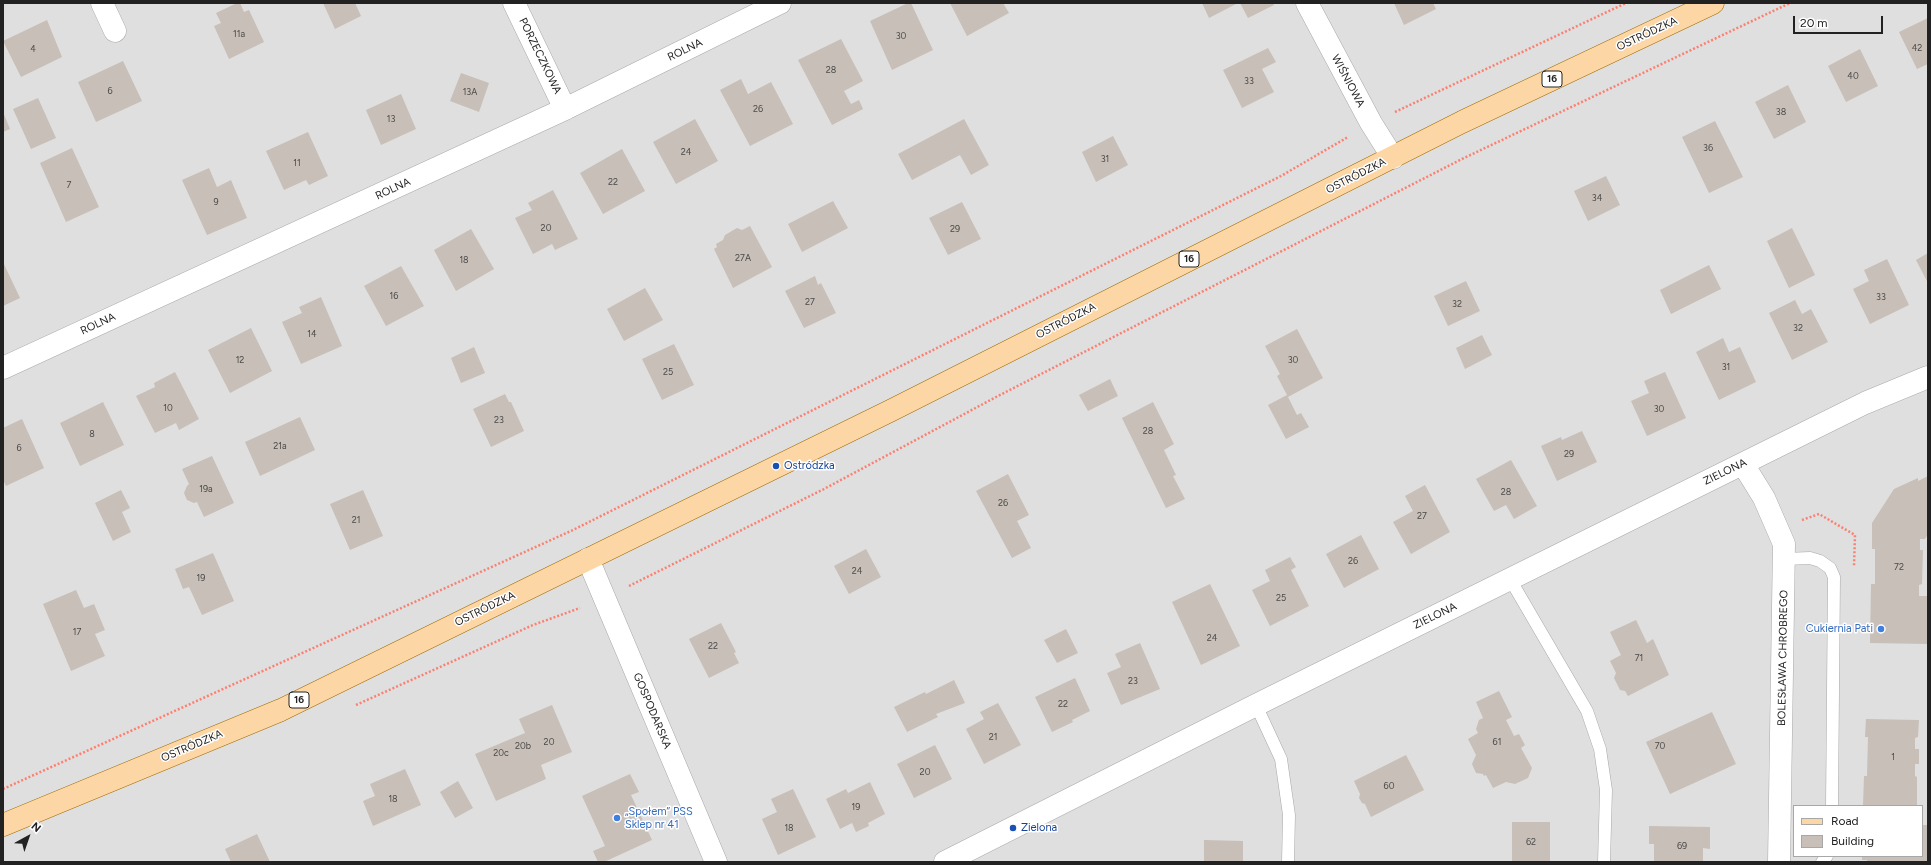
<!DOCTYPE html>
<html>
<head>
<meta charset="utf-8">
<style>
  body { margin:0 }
  #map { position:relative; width:1931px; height:865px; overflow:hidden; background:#f2efe9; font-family:Figtree,sans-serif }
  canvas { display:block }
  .frame { position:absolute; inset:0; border:4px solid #222; pointer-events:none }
  .legend { position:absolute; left:1793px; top:805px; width:130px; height:52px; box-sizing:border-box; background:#fff; border:1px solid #a7a7a7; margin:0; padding:5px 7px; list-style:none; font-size:12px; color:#222 }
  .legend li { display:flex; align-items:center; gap:8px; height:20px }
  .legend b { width:20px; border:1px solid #a7a7a7 }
  .north { position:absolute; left:8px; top:817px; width:40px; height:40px; -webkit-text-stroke:3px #fff; paint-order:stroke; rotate:40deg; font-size:11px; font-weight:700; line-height:16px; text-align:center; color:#222 }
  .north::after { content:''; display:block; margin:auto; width:14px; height:18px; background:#222; clip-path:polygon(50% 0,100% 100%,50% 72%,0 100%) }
  .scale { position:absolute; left:1793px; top:16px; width:90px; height:18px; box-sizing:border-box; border:2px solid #222; border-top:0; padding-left:5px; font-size:12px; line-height:14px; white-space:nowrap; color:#222; -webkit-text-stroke:3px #fff; paint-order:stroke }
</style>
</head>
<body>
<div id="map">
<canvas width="1931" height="865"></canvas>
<div class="frame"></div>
<ul class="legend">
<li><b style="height:5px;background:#fcd6a4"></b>Road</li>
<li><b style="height:11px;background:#c7bfb8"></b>Building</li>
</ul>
<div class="north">N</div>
<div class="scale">20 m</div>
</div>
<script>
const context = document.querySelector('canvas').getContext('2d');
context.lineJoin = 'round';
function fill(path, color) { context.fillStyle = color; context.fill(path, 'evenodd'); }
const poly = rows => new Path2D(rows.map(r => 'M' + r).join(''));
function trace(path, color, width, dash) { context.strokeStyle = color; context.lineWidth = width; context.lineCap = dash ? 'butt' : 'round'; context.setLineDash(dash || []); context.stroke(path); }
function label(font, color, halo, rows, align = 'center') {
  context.font = font + ' Figtree,sans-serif'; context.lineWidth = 3; context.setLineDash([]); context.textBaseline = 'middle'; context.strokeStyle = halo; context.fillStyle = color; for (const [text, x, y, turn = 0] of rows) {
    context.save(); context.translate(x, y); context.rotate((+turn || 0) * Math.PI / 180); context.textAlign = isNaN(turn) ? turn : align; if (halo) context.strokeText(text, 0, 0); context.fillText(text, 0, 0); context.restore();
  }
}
const residential = poly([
  [3,3,1928,3,1928,862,3,862],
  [1794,806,1922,806,1922,856,1794,856]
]);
const building = poly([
  [237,3,240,3,244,12,249,10,264,42,229,59,214,26,221,23,216,13],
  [323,3,355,3,361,16,335,29],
  [908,3,911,3,933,50,892,70,870,21],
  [950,3,1003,3,1009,13,967,36],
  [1202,3,1238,3,1209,18],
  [1240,3,1273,3,1274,5,1248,18],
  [1394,3,1433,3,1436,9,1404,25],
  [1928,18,1928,64,1917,69,1899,32],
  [47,20,62,57,21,77,3,41],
  [841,39,863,81,844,91,851,104,859,100,863,109,832,125,798,60],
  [1268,48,1276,62,1262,69,1274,92,1242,108,1223,70],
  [1860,49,1878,86,1846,102,1828,66],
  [123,61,142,101,96,122,78,82],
  [461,73,489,83,479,112,450,101],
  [741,79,748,94,771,82,793,124,750,146,720,90],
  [1788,85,1806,122,1774,139,1755,102],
  [401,94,416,129,381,145,366,110],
  [38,98,56,138,31,149,13,109],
  [3,112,10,129,3,132],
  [695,119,718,161,676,184,653,142],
  [964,119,989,165,971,175,960,155,912,180,898,154],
  [1715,121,1743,177,1709,193,1682,137],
  [308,132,328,176,309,185,306,180,284,190,266,151],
  [1113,136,1128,165,1096,182,1082,152],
  [72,148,99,207,66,222,40,163],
  [622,149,645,191,603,214,580,173],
  [209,168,217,187,231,180,247,218,207,235,182,180],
  [1606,176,1620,205,1588,221,1574,191],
  [553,190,578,239,555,250,552,244,533,254,515,218,532,210,528,203],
  [833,201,848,228,802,252,788,224],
  [962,202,981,239,948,255,929,218],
  [750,226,772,267,733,288,714,249,717,247,716,244,723,240,725,235,737,228,742,230],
  [1792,228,1815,275,1789,288,1767,241],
  [471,229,494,269,456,291,434,250],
  [1928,253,1928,283,1916,260],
  [1887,259,1909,305,1870,324,1853,289,1869,281,1864,270],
  [3,262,20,298,3,306],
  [1709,265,1721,289,1671,314,1660,290],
  [401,266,424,306,386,326,364,286],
  [815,276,818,285,821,283,836,313,804,328,785,291],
  [1466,281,1480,311,1448,326,1434,296],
  [645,288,663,320,624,341,607,309],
  [321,297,342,346,301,364,282,322,302,313,299,307],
  [1795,300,1802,314,1811,309,1828,342,1792,360,1769,313],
  [251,328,272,371,230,393,208,350],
  [1297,329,1323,378,1288,397,1297,415,1301,413,1309,427,1286,439,1268,405,1287,395,1277,376,1280,374,1265,346],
  [1482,335,1492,355,1465,369,1456,348],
  [1723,338,1729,352,1740,347,1756,382,1719,400,1696,352],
  [674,344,694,385,662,400,642,359],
  [474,347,485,373,461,383,451,358],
  [175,372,199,419,179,430,176,423,155,433,136,396,155,387,154,383],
  [1665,372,1686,418,1647,436,1631,401,1649,393,1644,381],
  [1110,379,1118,396,1088,411,1079,395],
  [505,394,509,402,511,402,524,431,491,447,473,409],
  [103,402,124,445,80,466,60,423],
  [1153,402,1174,444,1164,450,1176,475,1173,476,1185,499,1166,508,1122,418],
  [300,417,315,450,260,476,245,442],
  [22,419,44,468,6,486,3,480,3,428],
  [1582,431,1597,462,1557,481,1541,446,1561,437,1562,440],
  [212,456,234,503,204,517,197,502,194,503,187,500,184,493,187,486,189,484,182,469],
  [1511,460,1537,506,1514,519,1506,505,1494,511,1476,479],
  [1008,474,1029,515,1017,521,1031,548,1012,558,976,491],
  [1928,476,1928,534,1925,539,1920,539,1920,550,1923,550,1922,584,1919,585,1919,596,1928,596,1928,644,1870,643,1871,584,1875,584,1875,549,1872,549,1872,523,1894,489,1918,478,1918,481],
  [1425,485,1450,532,1411,554,1393,522,1413,511,1405,496],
  [121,490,130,508,122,512,131,532,113,541,95,503],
  [363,490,383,536,350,550,330,504],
  [1361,535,1379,569,1344,588,1326,554],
  [866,549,881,577,849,594,834,566],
  [213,553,234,601,202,615,189,587,183,589,175,569],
  [1290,557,1296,567,1291,570,1309,606,1270,626,1252,590,1270,581,1265,570],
  [1210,584,1240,646,1201,665,1172,602],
  [76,590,84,608,94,604,105,630,95,634,105,656,71,671,43,604],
  [1636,620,1647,643,1653,639,1669,675,1628,696,1625,691,1620,690,1614,678,1616,673,1610,661,1621,655,1610,632],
  [721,623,736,652,734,653,739,663,709,678,689,639],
  [1066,629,1078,653,1057,663,1044,640],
  [1140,643,1160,689,1121,705,1107,673,1121,667,1115,654],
  [1075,678,1090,711,1072,720,1073,722,1052,732,1035,697],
  [954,680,965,703,936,714,938,717,907,732,894,707,925,692,926,694],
  [1499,691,1512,717,1506,720,1514,736,1519,734,1525,745,1521,748,1532,768,1528,778,1515,784,1506,782,1493,788,1486,775,1484,776,1483,774,1476,773,1472,764,1476,755,1468,739,1478,733,1476,729,1479,720,1483,718,1476,702],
  [998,703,1021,745,984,764,966,729,984,719,980,712],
  [552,705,572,752,541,765,546,779,496,801,475,754,525,733,519,719],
  [1712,712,1736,764,1670,794,1646,742],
  [1866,719,1919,720,1918,737,1915,738,1915,749,1919,749,1919,764,1915,764,1915,776,1917,777,1917,806,1863,806,1864,776,1867,776,1868,737,1865,737],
  [935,745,952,779,914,798,897,764],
  [1406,755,1424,790,1371,817,1365,804,1362,803,1359,798,1360,794,1354,781],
  [405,769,421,805,373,826,363,801,375,796,370,784],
  [630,774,639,792,631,795,652,840,604,862,598,862,593,851,605,846,582,796],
  [458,781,473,808,455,818,440,792],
  [870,782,885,814,868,823,869,826,856,832,852,823,840,829,826,799,846,789,848,793],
  [793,789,816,837,778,855,762,819,777,812,771,799],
  [1512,822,1550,822,1550,862,1512,862],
  [1922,825,1928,825,1928,862,1867,862,1867,860,1862,860,1862,856,1922,856],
  [1649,826,1710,827,1710,849,1703,848,1703,862,1654,862,1654,844,1649,844],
  [257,834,270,862,231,862,225,849],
  [1204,840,1243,841,1243,862,1204,862]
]);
const path = poly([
  [1395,112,1626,3],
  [1802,520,1819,514,1855,535,1854,566],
  [629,586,824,489,998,396,1462,159,1790,3],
  [356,705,533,625,580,608],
  [3,789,573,530,1281,176,1348,137]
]);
const service = poly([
  [1784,559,1810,558,1820,561,1830,568,1834,577,1832,806],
  [1510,579,1587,711,1600,749,1606,790,1604,862],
  [1256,705,1281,759,1289,815,1288,862],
  [1822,862,1827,856]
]);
const minor = poly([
  [102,3,115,31],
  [514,3,565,109],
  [1307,3,1371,123,1393,158],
  [3,368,565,109,780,3],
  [1743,464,1764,498,1784,544,1779,862],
  [588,559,716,862],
  [945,862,1256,705,1865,403,1928,377]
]);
const primary = poly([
  [3,825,281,710,892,410,1462,122,1713,3]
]);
const markers = [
  [776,466,4,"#1a4fb4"],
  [1881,629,4,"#3f7fe0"],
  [617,818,4,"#3f7fe0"],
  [1013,828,4,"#1a4fb4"]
];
const numberNames = [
  ["11a",239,34],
  ["30",901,36],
  ["42",1917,48],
  ["4",33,49],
  ["28",831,70],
  ["40",1853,76],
  ["33",1249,81],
  ["6",110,91],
  ["13A",470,92],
  ["26",758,109],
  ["38",1781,112],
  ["13",391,119],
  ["36",1708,148],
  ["24",686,152],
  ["31",1105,159],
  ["11",297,163],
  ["22",613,182],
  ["7",69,185],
  ["34",1597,198],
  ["9",216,202],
  ["20",546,228],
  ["29",955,229],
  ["27A",743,258],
  ["18",464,260],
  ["16",394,296],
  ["33",1881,297],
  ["27",810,302],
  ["32",1457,304],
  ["32",1798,328],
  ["14",312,334],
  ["12",240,360],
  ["30",1293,360],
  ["31",1726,367],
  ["25",668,372],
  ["10",168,408],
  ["30",1659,409],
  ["23",499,420],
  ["28",1148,431],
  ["8",92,434],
  ["21a",280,446],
  ["6",19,448],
  ["29",1569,454],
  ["19a",206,489],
  ["28",1506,492],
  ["26",1003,503],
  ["27",1422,516],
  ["21",356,520],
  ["26",1353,561],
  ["72",1899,567],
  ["24",857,571],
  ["19",201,578],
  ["25",1281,598],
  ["17",77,632],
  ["24",1212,638],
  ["22",713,646],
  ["71",1639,658],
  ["23",1133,681],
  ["22",1063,704],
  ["21",993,737],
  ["20",549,742],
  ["61",1497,742],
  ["20b",523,746],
  ["70",1660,746],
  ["20c",501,753],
  ["1",1893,757],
  ["20",925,772],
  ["60",1389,786],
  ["18",393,799],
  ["19",856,807],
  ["18",789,828],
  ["62",1531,842],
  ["69",1682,846]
];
const shields = [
  [1552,79,20],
  [1189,259,20],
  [299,700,20]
];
const shieldNames = [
  ["16",1552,79],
  ["16",1189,259],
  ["16",299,700]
];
const streetNames = [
  ["OSTRÓDZKA",1647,34,-25],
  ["ROLNA",685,50,-26],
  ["PORZECZKOWA",540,56,64],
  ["WIŚNIOWA",1348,81,62],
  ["OSTRÓDZKA",1356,176,-27],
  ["ROLNA",393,189,-25],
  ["OSTRÓDZKA",1066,321,-27],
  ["ROLNA",98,324,-25],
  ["ZIELONA",1725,472,-26],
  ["OSTRÓDZKA",485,609,-26],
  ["ZIELONA",1435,616,-26],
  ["BOLESŁAWA CHROBREGO",1783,658,-89],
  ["GOSPODARSKA",652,711,67],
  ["OSTRÓDZKA",192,746,-23]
];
const transitNames = [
  ["Ostródzka",784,466],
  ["Zielona",1021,828]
];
const shopNames = [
  ["Cukiernia Pati",1873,629],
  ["„Społem” PSS",625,812,"left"],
  ["Sklep nr 41",625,825,"left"]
];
fill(residential, '#e0dfdf');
fill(building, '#c7bfb8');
trace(service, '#a9a9a9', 13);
trace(minor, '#a9a9a9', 23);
trace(primary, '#a06b00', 23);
trace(path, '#fa8072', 2.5, [2, 2]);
trace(service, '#fff', 12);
trace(minor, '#fff', 22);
trace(primary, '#fcd6a4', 22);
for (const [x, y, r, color] of markers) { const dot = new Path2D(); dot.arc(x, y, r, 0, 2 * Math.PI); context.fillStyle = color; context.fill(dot); trace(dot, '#fff', 1.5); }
label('9px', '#4b4948', null, numberNames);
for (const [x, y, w] of shields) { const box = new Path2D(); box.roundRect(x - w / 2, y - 8, w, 16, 3); context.fillStyle = '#fff'; context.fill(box); trace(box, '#222', 1); }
label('bold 10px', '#222', null, shieldNames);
label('11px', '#222', '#fff', streetNames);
label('11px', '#164399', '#fff', transitNames, 'left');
label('11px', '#366cbe', '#fff', shopNames, 'right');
</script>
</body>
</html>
